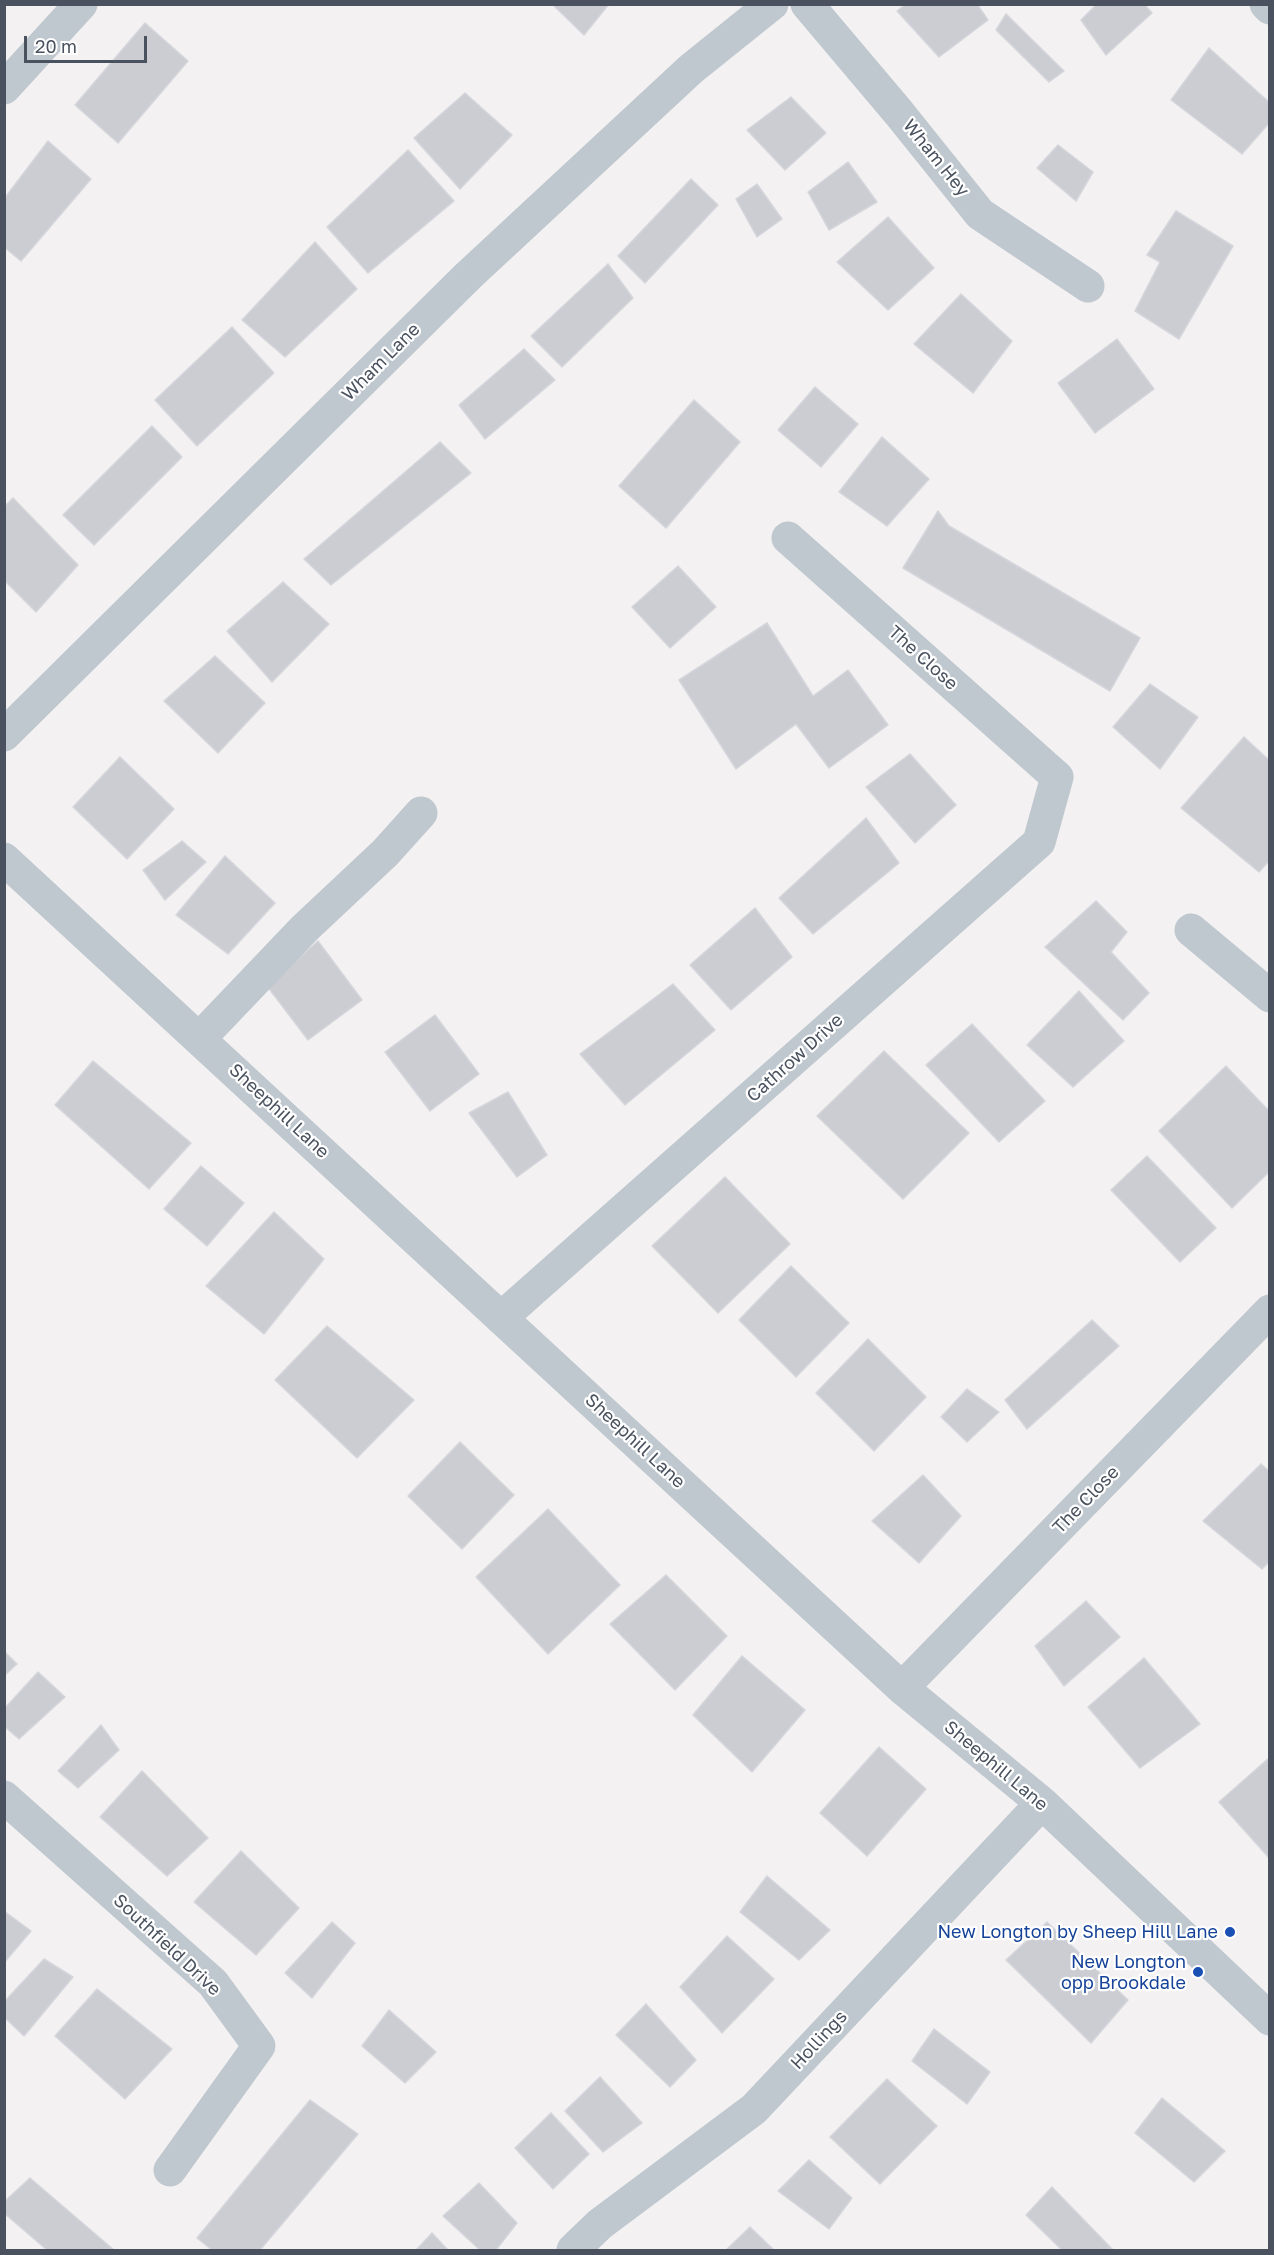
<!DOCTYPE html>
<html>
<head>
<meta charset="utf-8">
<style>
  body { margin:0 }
  #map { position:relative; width:1274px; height:2255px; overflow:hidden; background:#f3f1f1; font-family:"Golos Text",sans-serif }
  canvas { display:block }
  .frame { position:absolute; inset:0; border:6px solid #49525e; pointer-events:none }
  .scale { position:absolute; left:24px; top:36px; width:123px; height:27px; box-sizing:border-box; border:3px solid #49525e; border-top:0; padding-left:8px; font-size:18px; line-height:21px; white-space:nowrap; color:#49525e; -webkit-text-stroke:4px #fff; paint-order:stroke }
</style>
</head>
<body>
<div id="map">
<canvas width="1274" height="2255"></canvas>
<div class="frame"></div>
<div class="scale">20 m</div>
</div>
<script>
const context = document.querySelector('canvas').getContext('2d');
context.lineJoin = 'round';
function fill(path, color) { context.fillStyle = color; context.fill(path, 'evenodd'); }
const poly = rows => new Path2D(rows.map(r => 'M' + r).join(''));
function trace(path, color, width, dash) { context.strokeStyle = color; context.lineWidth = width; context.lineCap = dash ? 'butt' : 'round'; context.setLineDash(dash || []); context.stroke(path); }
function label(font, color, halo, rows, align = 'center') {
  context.font = font + ' "Golos Text",sans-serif'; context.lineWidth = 4.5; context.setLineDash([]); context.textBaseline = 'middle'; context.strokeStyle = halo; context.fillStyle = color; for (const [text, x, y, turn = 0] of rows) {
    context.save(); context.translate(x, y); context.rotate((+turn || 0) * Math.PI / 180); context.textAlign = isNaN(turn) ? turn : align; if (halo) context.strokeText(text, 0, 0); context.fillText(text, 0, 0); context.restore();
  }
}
const building = poly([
  [552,4,609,4,584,35,552,4],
  [906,4,977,4,988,20,939,57,897,11,906,4],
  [1097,4,1144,4,1152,13,1106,55,1081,20,1097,4],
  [1006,14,1064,71,1049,82,996,30,1006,14],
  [145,23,188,61,118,143,75,105,145,23],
  [1209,48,1270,103,1270,122,1242,154,1171,100,1209,48],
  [465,93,512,135,460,189,414,138,465,93],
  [791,97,826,133,785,170,747,130,791,97],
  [48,141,91,179,21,261,4,247,4,199,48,141],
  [1058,145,1093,172,1076,201,1037,168,1058,145],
  [408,150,454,201,368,273,327,227,408,150],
  [848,162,877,202,829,230,808,192,848,162],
  [691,179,718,205,645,283,618,256,691,179],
  [757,184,782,219,757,237,736,199,757,184],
  [1176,211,1233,246,1179,339,1135,311,1160,262,1147,255,1176,211],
  [888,217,934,268,888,310,837,262,888,217],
  [315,242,357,289,285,357,242,320,315,242],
  [608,264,633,298,562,367,531,336,608,264],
  [961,294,1012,341,973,393,914,344,961,294],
  [232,327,274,373,197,446,155,400,232,327],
  [1117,339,1154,389,1095,433,1058,383,1117,339],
  [524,349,555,380,485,439,459,405,524,349],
  [815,387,858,424,821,467,778,430,815,387],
  [694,400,740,442,666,528,619,486,694,400],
  [152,426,182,457,94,545,63,515,152,426],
  [882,437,929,479,887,526,839,492,882,437],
  [440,442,471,473,331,585,304,559,440,442],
  [13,498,78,565,36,612,4,580,4,507,13,498],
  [938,511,949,526,1140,638,1110,691,903,568,938,511],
  [678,566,716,607,670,648,632,607,678,566],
  [283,582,329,624,272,682,227,631,283,582],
  [767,623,813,696,848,670,888,725,829,768,796,724,736,769,679,680,767,623],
  [215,656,265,703,218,753,164,701,215,656],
  [1150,684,1198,717,1160,769,1113,727,1150,684],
  [1244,737,1270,761,1270,860,1259,872,1181,808,1244,737],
  [910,754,956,805,915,843,866,787,910,754],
  [120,757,174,809,127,859,73,807,120,757],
  [866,818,899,863,813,934,779,898,866,818],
  [182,841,206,862,165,900,143,870,182,841],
  [225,856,275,903,228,954,176,915,225,856],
  [1096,901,1127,932,1111,952,1149,993,1123,1020,1045,947,1096,901],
  [755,908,792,957,731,1010,690,965,755,908],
  [318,941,362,1000,308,1040,267,986,318,941],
  [673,984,715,1030,625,1105,580,1054,673,984],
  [1079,991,1124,1041,1073,1087,1027,1045,1079,991],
  [435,1015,479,1074,430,1111,385,1052,435,1015],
  [972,1024,1045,1101,999,1142,926,1065,972,1024],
  [884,1051,969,1133,903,1199,817,1116,884,1051],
  [93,1061,191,1143,149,1189,55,1105,93,1061],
  [1226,1066,1270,1112,1270,1171,1232,1208,1159,1131,1226,1066],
  [508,1092,547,1155,517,1177,469,1113,508,1092],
  [1147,1156,1216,1228,1180,1262,1111,1190,1147,1156],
  [201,1166,244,1203,207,1246,164,1209,201,1166],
  [725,1177,790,1244,718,1313,652,1246,725,1177],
  [274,1212,324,1259,264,1334,206,1286,274,1212],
  [791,1266,849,1323,796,1377,739,1320,791,1266],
  [1092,1320,1119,1346,1027,1429,1005,1400,1092,1320],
  [327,1326,414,1400,357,1458,275,1380,327,1326],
  [868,1339,926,1397,874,1451,816,1393,868,1339],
  [967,1389,999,1412,967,1442,941,1417,967,1389],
  [460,1442,514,1495,462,1549,408,1496,460,1442],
  [1261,1464,1270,1472,1270,1561,1262,1569,1203,1521,1261,1464],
  [923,1475,961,1516,919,1563,872,1521,923,1475],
  [548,1509,620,1585,548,1654,476,1577,548,1509],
  [666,1575,727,1636,675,1690,610,1624,666,1575],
  [1086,1601,1120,1637,1064,1686,1035,1646,1086,1601],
  [4,1651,17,1664,4,1676,4,1651],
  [742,1656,805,1710,752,1772,693,1715,742,1656],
  [1144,1658,1200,1724,1140,1768,1088,1707,1144,1658],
  [38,1672,65,1697,19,1739,4,1726,4,1709,38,1672],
  [101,1725,119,1750,78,1788,58,1771,101,1725],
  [879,1747,926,1789,867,1856,820,1813,879,1747],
  [1270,1757,1270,1859,1219,1802,1270,1757],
  [142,1771,208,1838,167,1876,100,1817,142,1771],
  [241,1851,299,1908,256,1955,194,1902,241,1851],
  [767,1876,830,1930,799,1960,740,1912,767,1876],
  [4,1911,31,1931,4,1963,4,1911],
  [332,1922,355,1943,312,1998,285,1973,332,1922],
  [1047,1922,1128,2000,1091,2043,1006,1960,1047,1922],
  [727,1936,774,1979,722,2033,680,1987,727,1936],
  [44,1959,73,1977,24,2036,4,2017,4,2002,44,1959],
  [97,1989,172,2049,125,2099,55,2036,97,1989],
  [646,2004,696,2060,670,2087,616,2035,646,2004],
  [389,2010,436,2052,405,2083,362,2046,389,2010],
  [934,2029,990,2072,967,2104,912,2061,934,2029],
  [600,2077,642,2123,603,2152,565,2111,600,2077],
  [887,2079,937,2126,880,2184,830,2137,887,2079],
  [1162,2098,1225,2151,1194,2182,1135,2133,1162,2098],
  [310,2100,358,2134,260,2250,212,2250,197,2238,310,2100],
  [551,2113,589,2154,553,2189,515,2148,551,2113],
  [809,2160,852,2198,829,2229,778,2191,809,2160],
  [30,2178,114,2250,47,2250,4,2213,4,2202,30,2178],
  [479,2183,517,2223,496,2250,480,2250,443,2216,479,2183],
  [1052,2187,1113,2250,1062,2250,1026,2215,1052,2187],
  [750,2227,774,2250,726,2250,750,2227],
  [432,2233,448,2250,416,2250,432,2233]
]);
const minor = poly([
  [807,4,899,113,980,214,1088,286],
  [1266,4,1270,8],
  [4,88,81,4],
  [4,735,468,276,691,69,772,4],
  [4,859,902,1688,1042,1803,1270,2019],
  [1191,930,1270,996],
  [200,1038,305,928,385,853,421,813],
  [501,1318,1039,842,1057,777,788,538],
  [902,1688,1270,1311],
  [4,1797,213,1983,259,2046,170,2170],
  [573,2250,600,2224,754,2109,1042,1803]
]);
const markers = [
  [1230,1932,6,"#1a4fb4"],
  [1198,1972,6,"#1a4fb4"]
];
const streetNames = [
  ["Wham Hey",936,158,51],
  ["Wham Lane",381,362,-45],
  ["The Close",923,658,42],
  ["Cathrow Drive",795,1058,-42],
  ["Sheephill Lane",279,1111,43],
  ["Sheephill Lane",635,1441,43],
  ["The Close",1086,1500,-46],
  ["Sheephill Lane",996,1766,40],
  ["Southfield Drive",167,1945,43],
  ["Hollings",819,2040,-47]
];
const transitNames = [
  ["New Longton by Sheep Hill Lane",1218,1932],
  ["New Longton",1186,1962],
  ["opp Brookdale",1186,1983]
];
fill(building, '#cbcdd3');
trace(building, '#d5d6dc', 1.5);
trace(minor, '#bfc7cf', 33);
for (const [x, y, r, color] of markers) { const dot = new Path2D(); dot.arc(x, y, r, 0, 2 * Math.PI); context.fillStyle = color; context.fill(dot); trace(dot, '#fff', 2); }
label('18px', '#49525e', '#fff', streetNames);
label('18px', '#164399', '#fff', transitNames, 'right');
</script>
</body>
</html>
